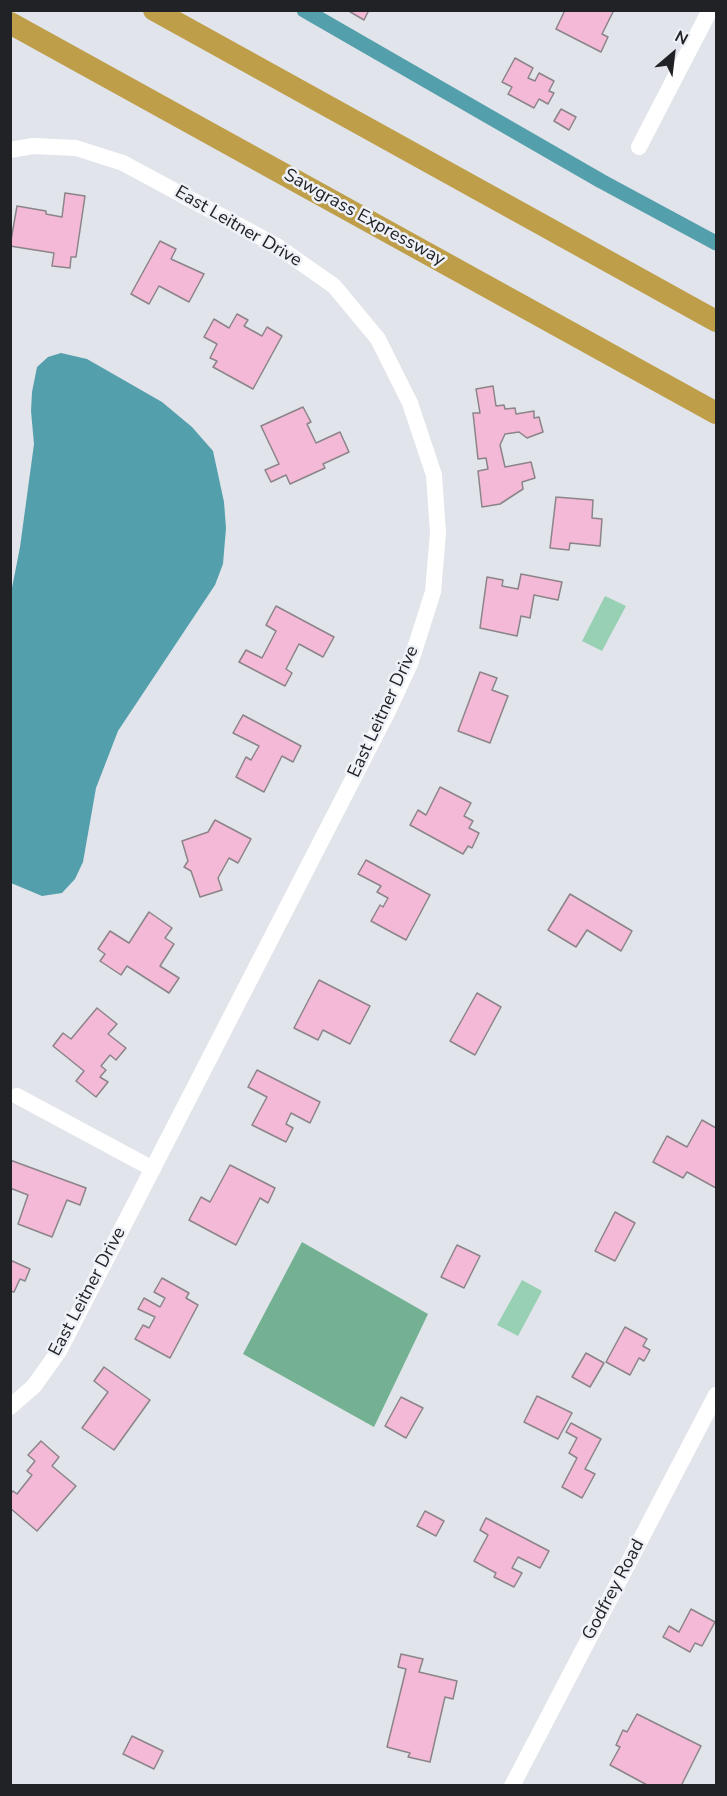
<!DOCTYPE html>
<html>
<head>
<meta charset="utf-8">
<style>
  body { margin:0 }
  #map { position:relative; width:727px; height:1796px; overflow:hidden; background:#e1e4eb; font-family:"Nunito Sans",sans-serif }
  canvas { display:block }
  .frame { position:absolute; inset:0; border:12px solid #212225; pointer-events:none }
  .north { position:absolute; left:643px; top:24px; width:60px; height:60px; -webkit-text-stroke:4px #eef1f8; paint-order:stroke; rotate:28deg; font-size:16px; font-weight:700; line-height:24px; text-align:center; color:#212225 }
  .north::after { content:''; display:block; margin:auto; width:21px; height:27px; background:#212225; clip-path:polygon(50% 0,100% 100%,50% 72%,0 100%) }
</style>
</head>
<body>
<div id="map">
<canvas width="727" height="1796"></canvas>
<div class="frame"></div>
<div class="north">N</div>
</div>
<script>
const context = document.querySelector('canvas').getContext('2d');
context.lineJoin = 'round';
function fill(path, color) { context.fillStyle = color; context.fill(path, 'evenodd'); }
const poly = rows => new Path2D(rows.map(r => 'M' + r).join(''));
function trace(path, color, width, dash) { context.strokeStyle = color; context.lineWidth = width; context.lineCap = dash ? 'butt' : 'round'; context.setLineDash(dash || []); context.stroke(path); }
function label(font, color, halo, rows, align = 'center') {
  context.font = font + ' "Nunito Sans",sans-serif'; context.lineWidth = 5; context.setLineDash([]); context.textBaseline = 'middle'; context.strokeStyle = halo; context.fillStyle = color; for (const [text, x, y, turn = 0] of rows) {
    context.save(); context.translate(x, y); context.rotate((+turn || 0) * Math.PI / 180); context.textAlign = isNaN(turn) ? turn : align; if (halo) context.strokeText(text, 0, 0); context.fillText(text, 0, 0); context.restore();
  }
}
const green = poly([
  [605,596,626,606,602,651,582,641],
  [522,1280,542,1291,518,1336,497,1325]
]);
const forest = poly([
  [302,1242,428,1314,374,1427,243,1354]
]);
const water = poly([
  [61,353,87,359,162,402,192,427,213,451,224,502,226,528,223,564,215,585,118,731,96,788,83,862,75,879,62,893,42,896,11,883,10,598,20,547,34,444,31,411,32,392,37,367,48,357]
]);
const canal = poly([
  [304,10,601,181,716,243]
]);
const building = poly([
  [347,10,369,10,364,20,347,10],
  [565,10,614,10,602,34,608,37,601,52,556,29,565,10],
  [515,58,533,68,528,78,535,81,539,73,554,81,549,91,554,93,548,104,539,99,534,108,508,94,512,87,502,82,515,58],
  [561,109,576,117,569,130,554,121,561,109],
  [65,193,85,196,76,257,71,257,70,268,52,266,54,253,10,246,17,206,46,211,46,214,62,217,65,193],
  [160,241,176,249,171,259,204,274,189,302,159,286,149,304,131,294,160,241],
  [237,314,248,320,244,326,262,336,267,327,282,336,253,389,213,367,217,361,210,358,217,344,204,337,214,319,229,328,237,314],
  [493,386,496,406,504,405,505,409,515,408,516,414,534,411,534,418,539,417,543,432,527,438,519,432,505,434,500,445,505,467,531,462,535,478,522,482,523,489,500,504,482,507,478,471,488,469,486,458,478,459,473,413,480,413,476,389,493,386],
  [303,407,311,422,307,424,316,443,340,432,349,452,323,464,325,468,290,484,286,475,271,482,265,470,279,464,261,426,303,407],
  [556,497,593,500,592,518,602,519,600,546,570,543,569,550,550,548,556,497],
  [521,574,562,582,558,600,534,595,530,618,521,616,517,636,480,628,487,577,503,580,502,586,518,589,521,574],
  [276,606,334,637,323,657,299,644,286,669,292,673,285,686,239,662,246,650,262,658,276,631,266,625,276,606],
  [480,672,497,678,492,690,508,696,490,743,458,731,480,672],
  [243,715,301,746,293,762,282,756,264,792,236,777,246,757,251,760,259,746,233,733,243,715],
  [440,787,471,803,464,816,473,821,469,828,479,833,472,848,468,846,463,854,410,825,418,810,426,815,440,787],
  [215,820,251,839,238,863,229,858,218,878,222,890,200,897,191,871,184,867,188,861,182,841,208,832,215,820],
  [366,860,430,895,406,940,371,921,380,905,383,907,388,898,377,892,381,886,358,874,366,860],
  [570,894,632,931,621,951,587,930,576,947,548,930,570,894],
  [149,912,172,928,165,938,174,944,160,966,179,978,169,993,127,966,121,975,100,961,105,954,98,949,110,931,129,943,149,912],
  [319,980,370,1006,350,1044,323,1030,318,1040,294,1028,319,980],
  [477,993,501,1007,475,1055,450,1041,477,993],
  [97,1008,117,1024,108,1034,126,1048,116,1060,110,1055,101,1066,106,1070,100,1077,108,1082,96,1097,76,1081,84,1071,53,1046,63,1033,71,1039,97,1008],
  [257,1070,320,1102,310,1123,291,1113,286,1124,293,1128,286,1142,252,1125,267,1097,248,1087,257,1070],
  [702,1120,716,1128,716,1188,687,1172,683,1178,653,1162,667,1136,687,1147,702,1120],
  [10,1160,86,1188,80,1205,67,1200,52,1237,18,1224,28,1195,10,1188,10,1160],
  [230,1165,275,1188,268,1203,260,1198,236,1245,189,1220,201,1197,210,1202,230,1165],
  [615,1212,635,1223,615,1261,595,1251,615,1212],
  [457,1245,480,1256,464,1288,441,1277,457,1245],
  [10,1260,30,1269,25,1281,20,1279,14,1292,10,1291,10,1260],
  [162,1278,189,1293,186,1298,198,1305,170,1358,135,1339,143,1325,149,1328,155,1317,138,1309,144,1298,160,1307,165,1298,154,1292,162,1278],
  [625,1327,647,1339,643,1346,650,1350,644,1361,639,1358,630,1375,606,1362,625,1327],
  [586,1353,604,1363,590,1387,572,1377,586,1353],
  [104,1367,150,1400,114,1450,82,1428,108,1392,94,1381,104,1367],
  [537,1396,572,1413,558,1439,524,1422,537,1396],
  [401,1397,423,1408,406,1438,385,1426,401,1397],
  [571,1423,601,1439,585,1469,595,1474,582,1498,562,1487,577,1458,569,1453,577,1438,566,1432,571,1423],
  [41,1441,59,1457,52,1466,76,1486,37,1531,10,1508,10,1494,13,1491,17,1494,32,1475,27,1471,35,1461,28,1455,41,1441],
  [425,1511,444,1521,436,1536,417,1526,425,1511],
  [486,1518,549,1551,540,1568,518,1557,512,1568,522,1573,514,1587,494,1577,496,1573,474,1561,488,1535,480,1530,486,1518],
  [691,1609,715,1622,702,1646,695,1643,690,1652,663,1637,669,1626,679,1632,691,1609],
  [401,1654,423,1659,419,1672,457,1681,453,1699,445,1697,430,1762,408,1757,410,1753,387,1747,406,1669,398,1667,401,1654],
  [637,1714,701,1746,681,1786,649,1786,610,1765,620,1747,616,1745,623,1730,627,1732,637,1714],
  [132,1736,163,1751,154,1769,123,1754,132,1736]
]);
const minor = poly([
  [639,147,710,10],
  [10,150,33,146,76,148,123,163,277,246,334,286,378,339,410,403,434,475,438,533,433,592,410,664,390,707,59,1351,34,1386,10,1407],
  [17,1096,153,1169],
  [512,1786,716,1395]
]);
const highway = poly([
  [154,10,716,321],
  [10,23,716,413]
]);
const streetNames = [
  ["Sawgrass Expressway",364,218,29],
  ["East Leitner Drive",238,227,30],
  ["East Leitner Drive",384,712,-65],
  ["East Leitner Drive",88,1292,-62],
  ["Godfrey Road",614,1590,-62]
];
fill(green, '#98d0b4');
fill(forest, '#74b193');
fill(water, '#549fac');
trace(canal, '#549fac', 15);
fill(building, '#f3b9d7');
trace(building, '#8b8488', 1.5);
trace(minor, '#fff', 16);
trace(highway, '#be9e48', 22);
label('18px', '#212225', '#eef1f8', streetNames);
</script>
</body>
</html>
